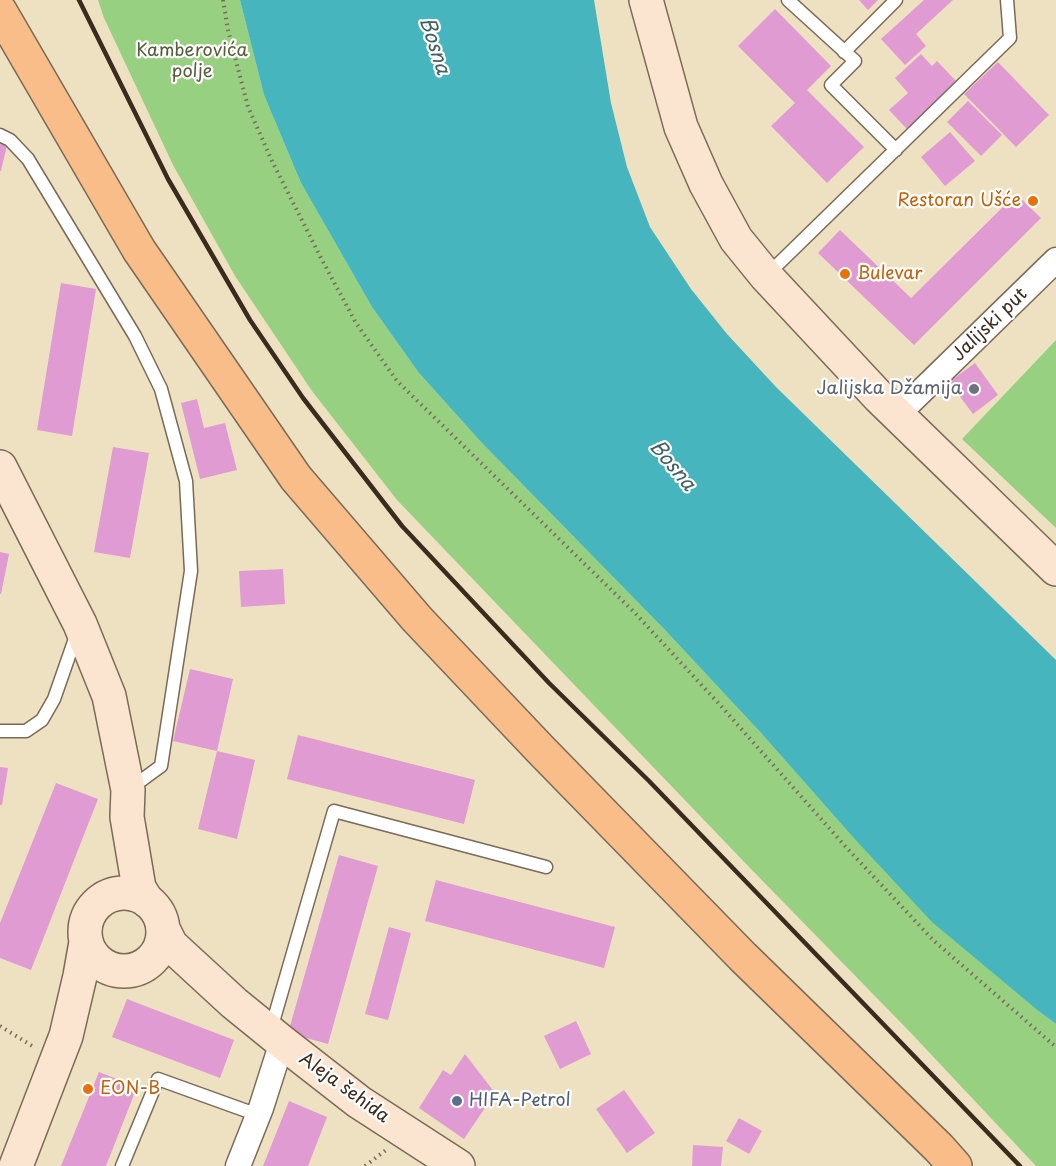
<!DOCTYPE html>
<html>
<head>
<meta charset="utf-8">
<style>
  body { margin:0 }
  canvas { display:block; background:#eee1c1 }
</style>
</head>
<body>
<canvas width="1056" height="1166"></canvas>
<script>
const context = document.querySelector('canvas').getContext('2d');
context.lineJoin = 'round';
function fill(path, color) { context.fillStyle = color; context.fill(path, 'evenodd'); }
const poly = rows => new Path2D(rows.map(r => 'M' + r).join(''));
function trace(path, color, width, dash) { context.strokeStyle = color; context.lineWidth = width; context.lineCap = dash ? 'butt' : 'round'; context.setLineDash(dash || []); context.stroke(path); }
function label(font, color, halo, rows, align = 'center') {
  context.font = font + ' "Playpen Sans",sans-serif'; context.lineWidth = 4.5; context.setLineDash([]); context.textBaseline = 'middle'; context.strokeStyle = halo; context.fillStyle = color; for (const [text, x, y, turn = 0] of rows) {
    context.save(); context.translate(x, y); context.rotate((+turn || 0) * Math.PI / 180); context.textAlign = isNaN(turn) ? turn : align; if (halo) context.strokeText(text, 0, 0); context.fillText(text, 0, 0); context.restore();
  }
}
const green = poly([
  [98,0,240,0,264,95,301,183,372,307,419,373,481,442,666,631,761,733,851,835,1041,1013,1056,1024,1056,1166,1036,1166,909,1031,750,868,397,500,312,391,235,276,173,165,104,18],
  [1056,340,1056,528,962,439]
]);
const water = poly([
  [240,0,594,0,611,103,627,167,650,227,691,289,727,334,776,387,1056,660,1056,1024,1041,1013,932,922,851,835,761,733,666,631,481,442,419,373,372,307,301,183,264,95]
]);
const building = poly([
  [859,0,878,0,868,10],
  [924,0,953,0,916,34,926,46,905,65,881,39],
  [775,9,831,66,807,90,864,147,827,183,771,126,795,103,738,46],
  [921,54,932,66,937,61,957,82,907,129,889,110,908,93,895,78],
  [998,62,1049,115,1016,147,964,94],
  [968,101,1002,135,981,156,947,122],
  [950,132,975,161,945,186,921,157],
  [0,143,7,145,1,171,0,171],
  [1016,194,1041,218,914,345,818,253,840,230,911,298],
  [61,283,96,289,72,436,37,430],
  [975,363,998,395,973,414,949,382],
  [197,399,204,428,225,423,237,470,200,479,181,403],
  [113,447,149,453,130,558,94,552],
  [0,552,9,554,1,594,0,594],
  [283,569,285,604,241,607,239,571],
  [190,669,233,679,217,751,173,741],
  [298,735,475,780,464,824,287,779],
  [217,751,255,760,237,839,198,829],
  [0,767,8,768,2,805,0,805],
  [56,783,98,799,31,970,0,958,0,923],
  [339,855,378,866,328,1044,288,1033],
  [436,880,615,927,604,968,425,921],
  [389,927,411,933,388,1020,365,1014],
  [127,999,234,1040,220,1078,112,1037],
  [576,1021,591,1054,560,1069,544,1036],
  [465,1054,495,1093,464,1139,419,1108,443,1070,451,1075],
  [99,1072,137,1087,106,1166,61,1166],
  [624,1090,655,1133,627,1153,596,1109],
  [289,1101,327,1117,308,1166,263,1166],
  [739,1118,762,1131,749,1154,726,1141],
  [693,1145,723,1147,721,1166,692,1166]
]);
const path = poly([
  [223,0,228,30,248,107,272,161,322,260,356,323,397,381,634,612,721,706,845,846,933,940,1056,1047],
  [0,1026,34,1047],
  [365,1166,386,1150]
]);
const lane = poly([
  [788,0,855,61,831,85,896,150],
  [844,52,896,0],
  [0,135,10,140,28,159,135,336,161,389,186,481,191,571,161,766,131,788],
  [768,274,1010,38,1007,0],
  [0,731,26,731,42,720,54,699,77,633],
  [271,1029,334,811,546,867],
  [122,1166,158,1079,258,1115]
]);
const street = poly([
  [897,415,1056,260],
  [238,1166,261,1108,282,1042]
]);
const secondary = poly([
  [646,0,681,127,706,184,736,239,766,276,879,397,1056,569],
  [0,467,80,624,109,696,128,790,127,817,139,888,147,901],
  '85 932a39 39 0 1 1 78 0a39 39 0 1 1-78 0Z',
  [163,929,171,945,234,1003,282,1042,359,1102,458,1166],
  [16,1166,66,1036,80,976,86,942]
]);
const highway = poly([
  [0,11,139,250,296,478,417,619,540,749,743,957,939,1148,955,1166]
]);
const rail = poly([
  [79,0,168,179,250,320,303,398,402,526,549,683,649,781,1020,1166]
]);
const markers = [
  [1033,201,6,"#e8710a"],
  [845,274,6,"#e8710a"],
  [974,389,6,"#6b7280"],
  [88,1089,6,"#e8710a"],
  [457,1101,6,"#5c6f8a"]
];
const parkNames = [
  ["Kamberovića",192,51],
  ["polje",192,72]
];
const foodNames = [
  ["Restoran Ušće",1021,201,"right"],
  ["Bulevar",857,274],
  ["EON-B",100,1089]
];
const streetNames = [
  ["Jalijski put",990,325,-44],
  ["Aleja šehida",344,1088,36]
];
const worshipNames = [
  ["Jalijska Džamija",962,389]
];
const serviceNames = [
  ["HIFA-Petrol",469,1101]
];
const waterNames = [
  ["Bosna",434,46,72],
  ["Bosna",672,466,50]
];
fill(green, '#98d082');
fill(water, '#46b5bd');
fill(building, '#e09bd2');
trace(lane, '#7a6a57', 15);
trace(street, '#7a6a57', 27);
trace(secondary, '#7a6a57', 36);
trace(highway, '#7a6a57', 36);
trace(path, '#7a6a57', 4, [1.5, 4.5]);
trace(lane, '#fff', 12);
trace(street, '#fff', 24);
trace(secondary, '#fce5d0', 33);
trace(highway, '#f8bd89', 33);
trace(rail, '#3b2a1e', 4.5);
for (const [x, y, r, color] of markers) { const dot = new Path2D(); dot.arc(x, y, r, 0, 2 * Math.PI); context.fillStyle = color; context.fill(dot); trace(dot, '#fff', 2); }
label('18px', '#575c3c', '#fff', parkNames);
label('18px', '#c56008', '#fff', foodNames, 'left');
label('18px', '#3b2a1e', '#fff', streetNames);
label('18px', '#5b616d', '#fff', worshipNames, 'right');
label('18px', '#4e5e75', '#fff', serviceNames, 'left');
label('italic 20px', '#3f625e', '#fff', waterNames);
</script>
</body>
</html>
